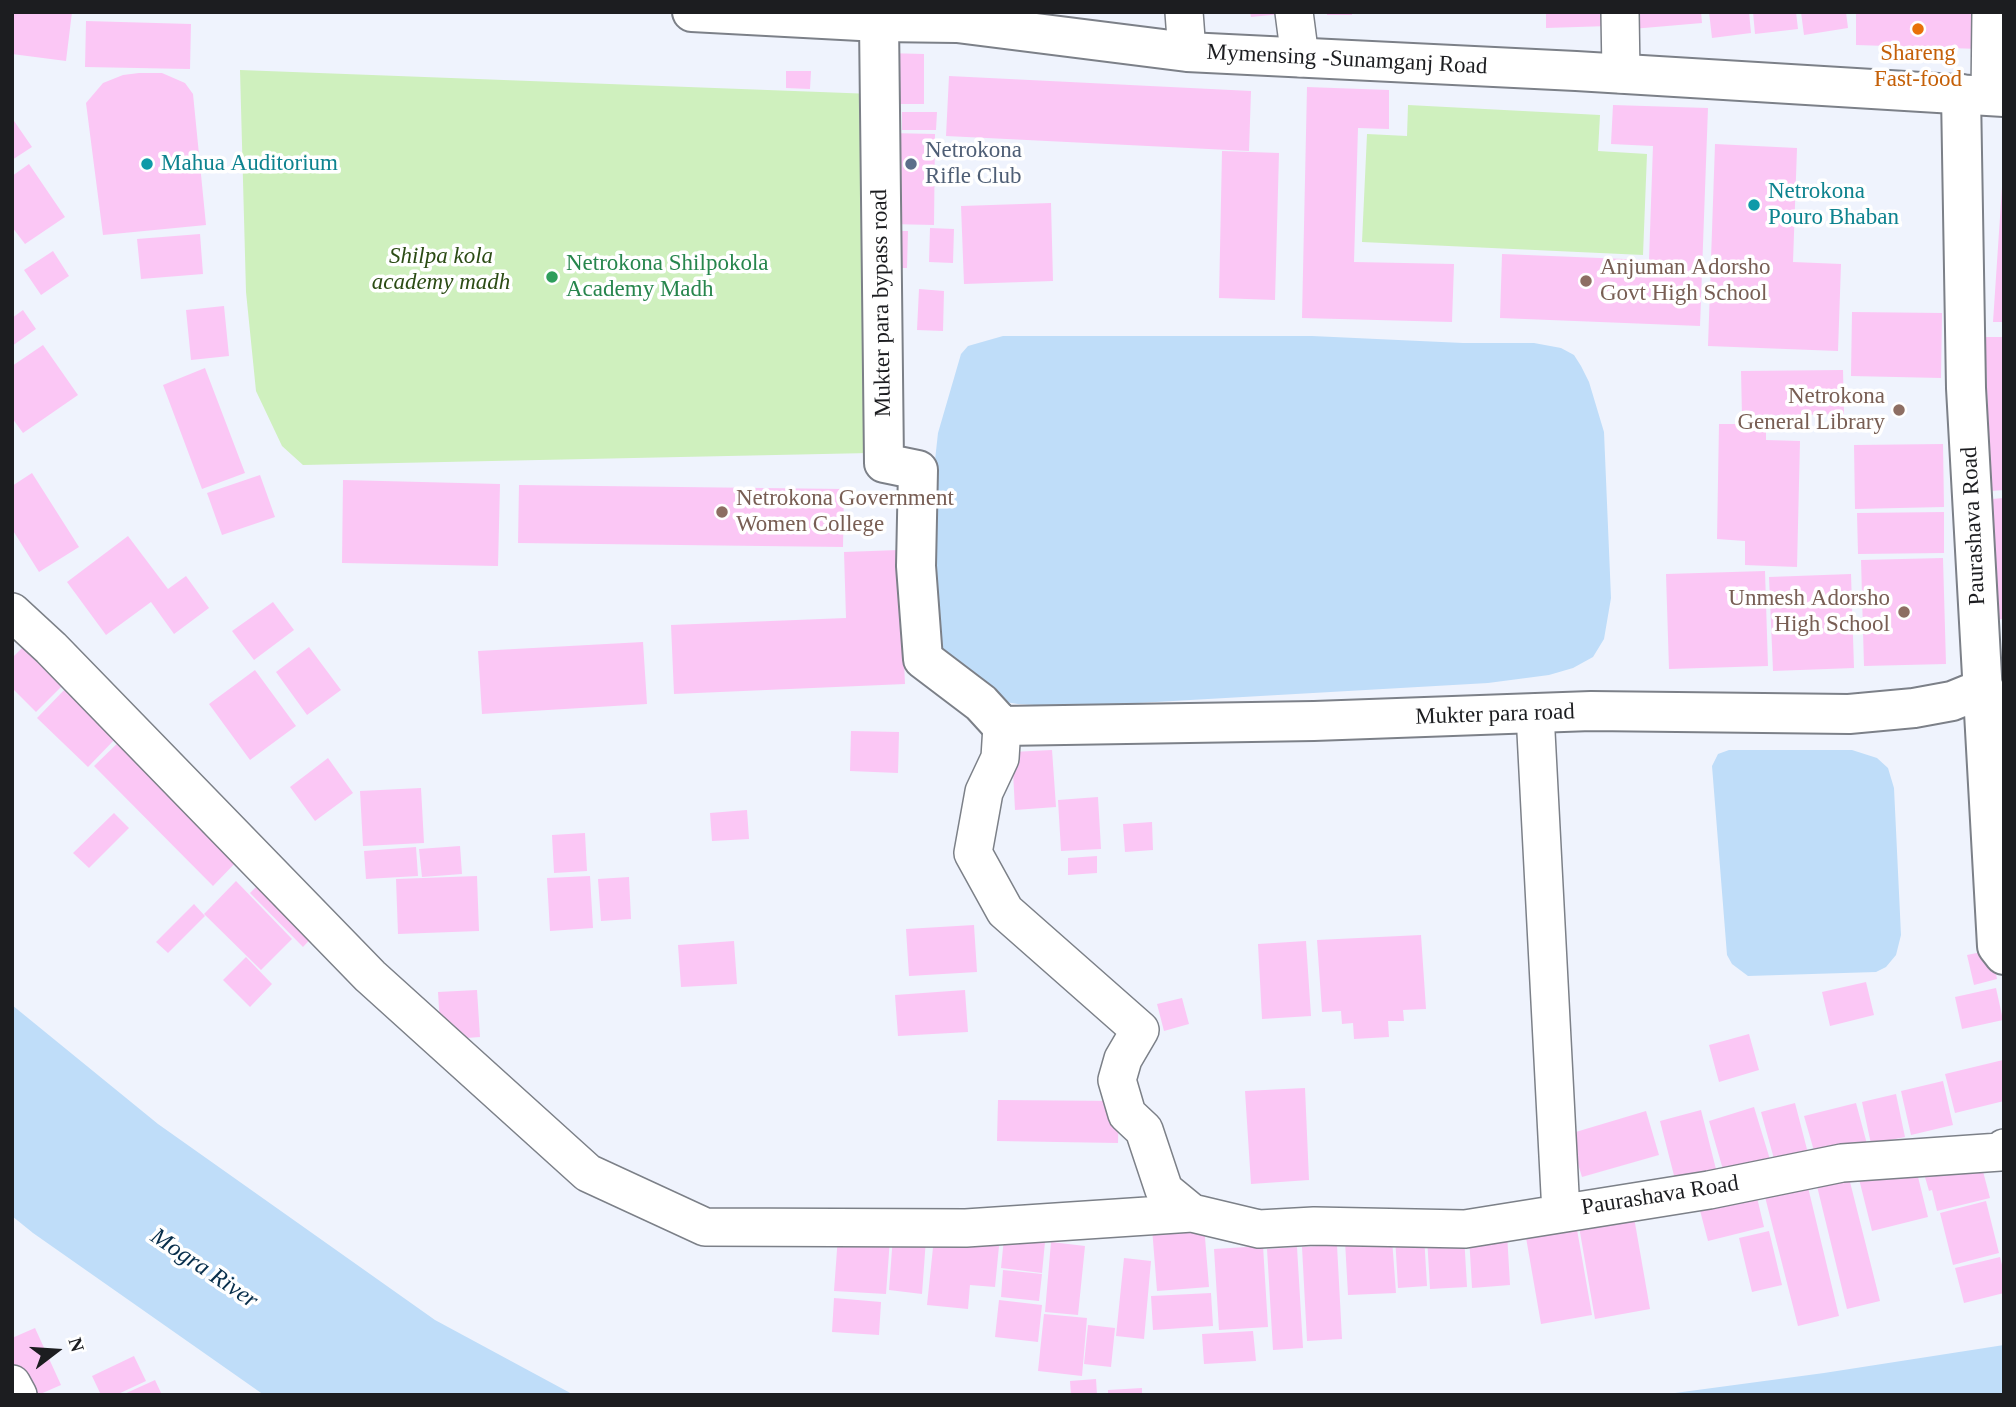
<!DOCTYPE html>
<html>
<head>
<meta charset="utf-8">
<style>
  body { margin:0 }
  #map { position:relative; width:2016px; height:1407px; overflow:hidden; background:#eff3fd; font-family:Georgia,serif }
  canvas { display:block }
  .frame { position:absolute; inset:0; border:14px solid #1c1d20; pointer-events:none }
  .north { position:absolute; left:21px; top:1316px; width:70px; height:70px; -webkit-text-stroke:5px #fff; paint-order:stroke; rotate:73deg; font-size:19px; font-weight:700; line-height:28px; text-align:center; color:#1c1d20 }
  .north::after { content:''; display:block; margin:auto; width:24px; height:32px; background:#1c1d20; clip-path:polygon(50% 0,100% 100%,50% 72%,0 100%) }
</style>
</head>
<body>
<div id="map">
<canvas width="2016" height="1407"></canvas>
<div class="frame"></div>
<div class="north">N</div>
</div>
<script>
const context = document.querySelector('canvas').getContext('2d');
context.lineJoin = 'round';
function fill(path, color) { context.fillStyle = color; context.fill(path, 'evenodd'); }
const poly = rows => new Path2D(rows.map(r => 'M' + r).join(''));
function trace(path, color, width, dash) { context.strokeStyle = color; context.lineWidth = width; context.lineCap = dash ? 'butt' : 'round'; context.setLineDash(dash || []); context.stroke(path); }
function label(font, color, halo, rows, align = 'center') {
  context.font = font + ' Georgia,serif'; context.lineWidth = 7; context.setLineDash([]); context.textBaseline = 'middle'; context.strokeStyle = halo; context.fillStyle = color; for (const [text, x, y, turn = 0] of rows) {
    context.save(); context.translate(x, y); context.rotate((+turn || 0) * Math.PI / 180); context.textAlign = isNaN(turn) ? turn : align; if (halo) context.strokeText(text, 0, 0); context.fillText(text, 0, 0); context.restore();
  }
}
const green = poly([
  [240,70,873,94,870,453,303,465,282,446,256,391,246,292],
  [1408,105,1600,115,1598,151,1647,154,1643,255,1362,242,1367,134,1407,136]
]);
const water = poly([
  [1003,336,1312,336,1463,343,1534,343,1561,348,1574,355,1581,366,1589,382,1604,432,1611,598,1604,639,1593,657,1573,668,1549,675,1488,683,1068,707,1018,704,993,700,942,651,925,551,938,433,961,354,968,346],
  [1729,750,1852,750,1877,758,1888,768,1894,788,1901,935,1896,955,1886,967,1876,972,1748,976,1732,964,1727,955,1712,766,1718,754],
  [12,1005,158,1124,435,1320,574,1395,264,1395,33,1233,12,1216],
  [2004,1345,2004,1395,1660,1395,1824,1373]
]);
const building = poly([
  [12,12,72,12,66,61,12,54],
  [1250,12,1281,12,1281,14,1251,17],
  [1327,12,1352,12,1352,15,1327,15],
  [1546,12,1609,12,1609,26,1546,28],
  [1630,12,1701,12,1702,23,1632,29],
  [1709,12,1749,12,1751,33,1712,38],
  [1753,12,1796,12,1798,29,1755,34],
  [1801,12,1846,12,1848,28,1804,35],
  [1856,12,1981,12,1980,49,1856,45],
  [86,21,191,24,190,69,85,67],
  [886,53,924,54,924,104,885,104],
  [786,71,811,71,810,89,786,88],
  [139,73,162,73,185,83,193,94,206,225,103,235,86,103,103,83,123,75],
  [949,76,1251,91,1249,151,946,136],
  [1307,87,1389,90,1389,129,1358,128,1354,262,1454,264,1452,322,1302,318],
  [1613,105,1708,108,1700,326,1500,318,1502,254,1649,260,1653,146,1611,144],
  [902,112,937,112,936,130,902,130],
  [12,118,32,147,12,160],
  [889,133,935,134,934,225,889,224],
  [1715,144,1797,148,1793,262,1841,264,1838,351,1708,346],
  [1222,151,1279,153,1275,300,1219,298],
  [29,164,65,217,25,244,12,227,12,176],
  [2002,187,2004,187,2004,322,1993,322],
  [1051,203,1053,281,964,284,961,206],
  [930,228,954,229,953,263,929,262],
  [887,231,908,231,907,268,886,268],
  [200,234,203,274,141,279,137,239],
  [53,251,69,276,41,295,24,270],
  [919,289,944,291,943,331,917,330],
  [224,306,229,356,191,360,186,310],
  [23,310,36,329,12,346,12,318],
  [1852,312,1942,313,1941,378,1851,376],
  [1985,337,2004,337,2004,490,1991,491],
  [43,345,78,395,23,433,12,418,12,366],
  [205,368,245,473,202,489,163,385],
  [1843,370,1844,414,1742,416,1741,371],
  [1719,424,1766,424,1766,440,1800,441,1797,567,1745,565,1745,541,1717,539],
  [1943,444,1944,507,1855,509,1854,445],
  [32,473,79,547,39,572,12,529,12,486],
  [260,475,275,517,222,535,207,493],
  [343,480,500,484,498,566,342,563],
  [519,485,844,489,843,547,518,543],
  [2004,498,2004,619,1988,620,1979,500],
  [1944,512,1944,553,1858,554,1857,513],
  [128,536,168,589,186,576,209,608,174,634,151,602,106,635,67,582],
  [899,550,905,684,674,694,671,625,846,618,844,552],
  [1943,558,1946,664,1864,666,1861,560],
  [1765,571,1768,666,1669,669,1666,574],
  [1851,574,1854,668,1773,671,1769,577],
  [273,602,294,630,254,660,232,631],
  [31,639,70,678,36,712,12,688,12,658],
  [643,642,647,704,482,714,478,651],
  [309,647,341,690,307,715,276,672],
  [255,670,296,726,250,760,209,704],
  [68,686,119,735,88,767,37,718],
  [851,731,899,732,898,773,850,771],
  [125,736,243,855,213,886,94,766],
  [1052,750,1056,807,1015,810,1012,752],
  [328,758,353,793,315,821,290,787],
  [421,788,424,843,363,846,360,791],
  [1098,797,1101,849,1061,851,1058,800],
  [747,810,749,839,712,841,710,813],
  [114,813,129,828,89,868,73,853],
  [1152,822,1153,850,1125,852,1123,824],
  [585,833,587,871,554,873,552,835],
  [460,846,462,874,422,877,419,849],
  [416,847,418,876,366,879,364,851],
  [1097,856,1097,873,1068,875,1068,858],
  [267,876,320,929,303,947,250,893],
  [477,876,479,931,398,934,396,879],
  [590,876,593,928,550,931,547,878],
  [629,877,631,919,601,921,598,879],
  [236,881,292,939,261,970,204,914],
  [194,904,205,916,168,953,156,942],
  [974,925,977,972,909,976,906,929],
  [1421,935,1426,1009,1403,1010,1404,1021,1388,1021,1389,1037,1354,1039,1353,1023,1342,1024,1341,1011,1322,1012,1317,940],
  [734,941,737,984,681,987,678,945],
  [1306,941,1311,1016,1262,1019,1258,944],
  [1991,950,1997,979,1974,985,1967,955],
  [246,957,272,984,250,1007,223,980],
  [1866,982,1874,1015,1830,1026,1822,992],
  [1996,988,2003,1020,1962,1029,1955,997],
  [477,990,480,1037,441,1040,438,992],
  [965,990,968,1032,898,1036,895,995],
  [1182,998,1189,1024,1164,1031,1157,1004],
  [1749,1034,1759,1070,1719,1082,1709,1045],
  [2003,1060,2004,1101,1955,1113,1945,1074],
  [1943,1081,1953,1125,1911,1135,1901,1091],
  [1305,1088,1309,1180,1251,1184,1245,1091],
  [1896,1094,1905,1137,1871,1144,1862,1102],
  [998,1100,1119,1101,1118,1143,997,1141],
  [1795,1103,1809,1157,1776,1166,1761,1112],
  [1856,1103,1867,1144,1816,1158,1804,1116],
  [1754,1107,1772,1166,1726,1180,1709,1121],
  [1701,1110,1719,1181,1678,1191,1660,1121],
  [1646,1111,1659,1155,1582,1177,1569,1134],
  [1979,1156,1990,1198,1937,1211,1932,1190,1929,1191,1923,1170],
  [1914,1161,1928,1217,1872,1231,1858,1175],
  [1848,1174,1880,1301,1847,1309,1816,1182],
  [1806,1179,1839,1316,1798,1326,1763,1189],
  [1754,1185,1764,1227,1708,1241,1697,1199],
  [1986,1201,1999,1253,1953,1265,1940,1213],
  [1632,1206,1650,1309,1595,1319,1577,1215],
  [1575,1218,1592,1315,1541,1324,1524,1226],
  [1204,1225,1209,1287,1157,1291,1152,1228],
  [1769,1231,1782,1285,1752,1292,1739,1238],
  [1507,1233,1510,1285,1472,1288,1469,1236],
  [1424,1235,1427,1286,1398,1288,1395,1236],
  [1464,1235,1467,1287,1430,1289,1427,1237],
  [838,1236,890,1239,886,1294,834,1291],
  [893,1236,926,1239,922,1294,889,1290],
  [934,1238,999,1246,995,1287,970,1285,968,1309,927,1305],
  [1004,1238,1045,1242,1042,1273,1001,1268],
  [1392,1239,1396,1293,1348,1295,1345,1241],
  [1051,1242,1085,1246,1078,1315,1045,1312],
  [1337,1245,1342,1339,1307,1341,1302,1247],
  [1263,1246,1268,1327,1219,1330,1214,1249],
  [1297,1247,1303,1348,1273,1350,1267,1249],
  [2000,1257,2004,1273,2004,1293,1964,1303,1955,1268],
  [1124,1258,1151,1261,1144,1339,1116,1336],
  [1003,1270,1042,1274,1039,1301,1001,1297],
  [1211,1293,1213,1326,1153,1330,1151,1296],
  [834,1298,881,1302,879,1335,832,1332],
  [999,1300,1042,1305,1038,1342,995,1337],
  [1044,1314,1087,1318,1082,1376,1038,1371],
  [1088,1325,1115,1328,1111,1367,1084,1364],
  [35,1328,61,1385,38,1395,22,1395,12,1372,12,1338],
  [1253,1331,1256,1361,1204,1364,1202,1334],
  [134,1356,146,1381,116,1395,101,1395,92,1376],
  [1096,1379,1097,1395,1071,1395,1070,1381],
  [155,1380,162,1395,122,1395],
  [1142,1388,1142,1395,1108,1395,1108,1390]
]);
const street = poly([
  [1184,12,1187,52],
  [1294,12,1300,58],
  [1620,12,1621,74],
  [1990,96,1991,12],
  [12,612,51,648,370,976,588,1173,705,1227,966,1228,1192,1213],
  [1535,713,1561,1213],
  [1002,726,1000,758,984,792,973,853,1005,911,1140,1030,1123,1059,1117,1080,1127,1114,1144,1130,1164,1190,1192,1213,1259,1229,1314,1226,1465,1229,1709,1190,1842,1163,2000,1152,2004,1148],
  [12,1384,18,1395]
]);
const secondary = poly([
  [879,22,884,463,918,470,916,566,923,659,981,703,1002,726,1314,721,1591,711,1849,714,1914,708,1952,701,1984,688],
  [1961,94,1966,388,1997,946,2004,955]
]);
const primary = poly([
  [692,12,879,22,957,23,1187,52,1576,71,2004,97]
]);
const markers = [
  [1918,29,7,"#e8710a"],
  [147,164,7,"#0f9aa8"],
  [911,164,7,"#5c6f8a"],
  [1754,205,7,"#0f9aa8"],
  [552,277,7,"#2e9e5b"],
  [1586,281,7,"#8d6e63"],
  [1899,410,7,"#8d6e63"],
  [722,512,7,"#8d6e63"],
  [1904,612,7,"#8d6e63"]
];
const foodNames = [
  ["Shareng",1918,54],
  ["Fast-food",1918,80]
];
const streetNames = [
  ["Mymensing -Sunamganj Road",1347,60,3],
  ["Mukter para bypass road",882,303,-91],
  ["Paurashava Road",1974,526,-93],
  ["Mukter para road",1495,715,-2],
  ["Paurashava Road",1660,1196,-9]
];
const serviceNames = [
  ["Netrokona",925,151],
  ["Rifle Club",925,177]
];
const cultureNames = [
  ["Mahua Auditorium",161,164],
  ["Netrokona",1768,192],
  ["Pouro Bhaban",1768,218]
];
const parkNames = [
  ["Shilpa kola",441,257],
  ["academy madh",441,283]
];
const leisureNames = [
  ["Netrokona Shilpokola",566,264],
  ["Academy Madh",566,290]
];
const educationNames = [
  ["Anjuman Adorsho",1600,268],
  ["Govt High School",1600,294],
  ["Netrokona",1885,397,"right"],
  ["General Library",1885,423,"right"],
  ["Netrokona Government",736,499],
  ["Women College",736,525],
  ["Unmesh Adorsho",1890,599,"right"],
  ["High School",1890,625,"right"]
];
const waterNames = [
  ["Mogra River",204,1269,34]
];
fill(green, '#cff0be');
fill(water, '#bfddf9');
fill(building, '#fbc7f5');
trace(street, '#7c8088', 40);
trace(secondary, '#7c8088', 42);
trace(primary, '#7c8088', 42);
trace(street, '#fff', 37);
trace(secondary, '#fff', 38);
trace(primary, '#fff', 38);
for (const [x, y, r, color] of markers) { const dot = new Path2D(); dot.arc(x, y, r, 0, 2 * Math.PI); context.fillStyle = color; context.fill(dot); trace(dot, '#fff', 2.5); }
label('23px', '#c56008', '#fff', foodNames);
label('23px', '#1c1d20', '#fff', streetNames);
label('23px', '#4e5e75', '#fff', serviceNames, 'left');
label('23px', '#0d838f', '#fff', cultureNames, 'left');
label('italic 23px', '#2c4c15', '#fff', parkNames);
label('23px', '#27864d', '#fff', leisureNames, 'left');
label('23px', '#785e54', '#fff', educationNames, 'left');
label('italic 24px', '#072e4b', '#fff', waterNames);
</script>
</body>
</html>
